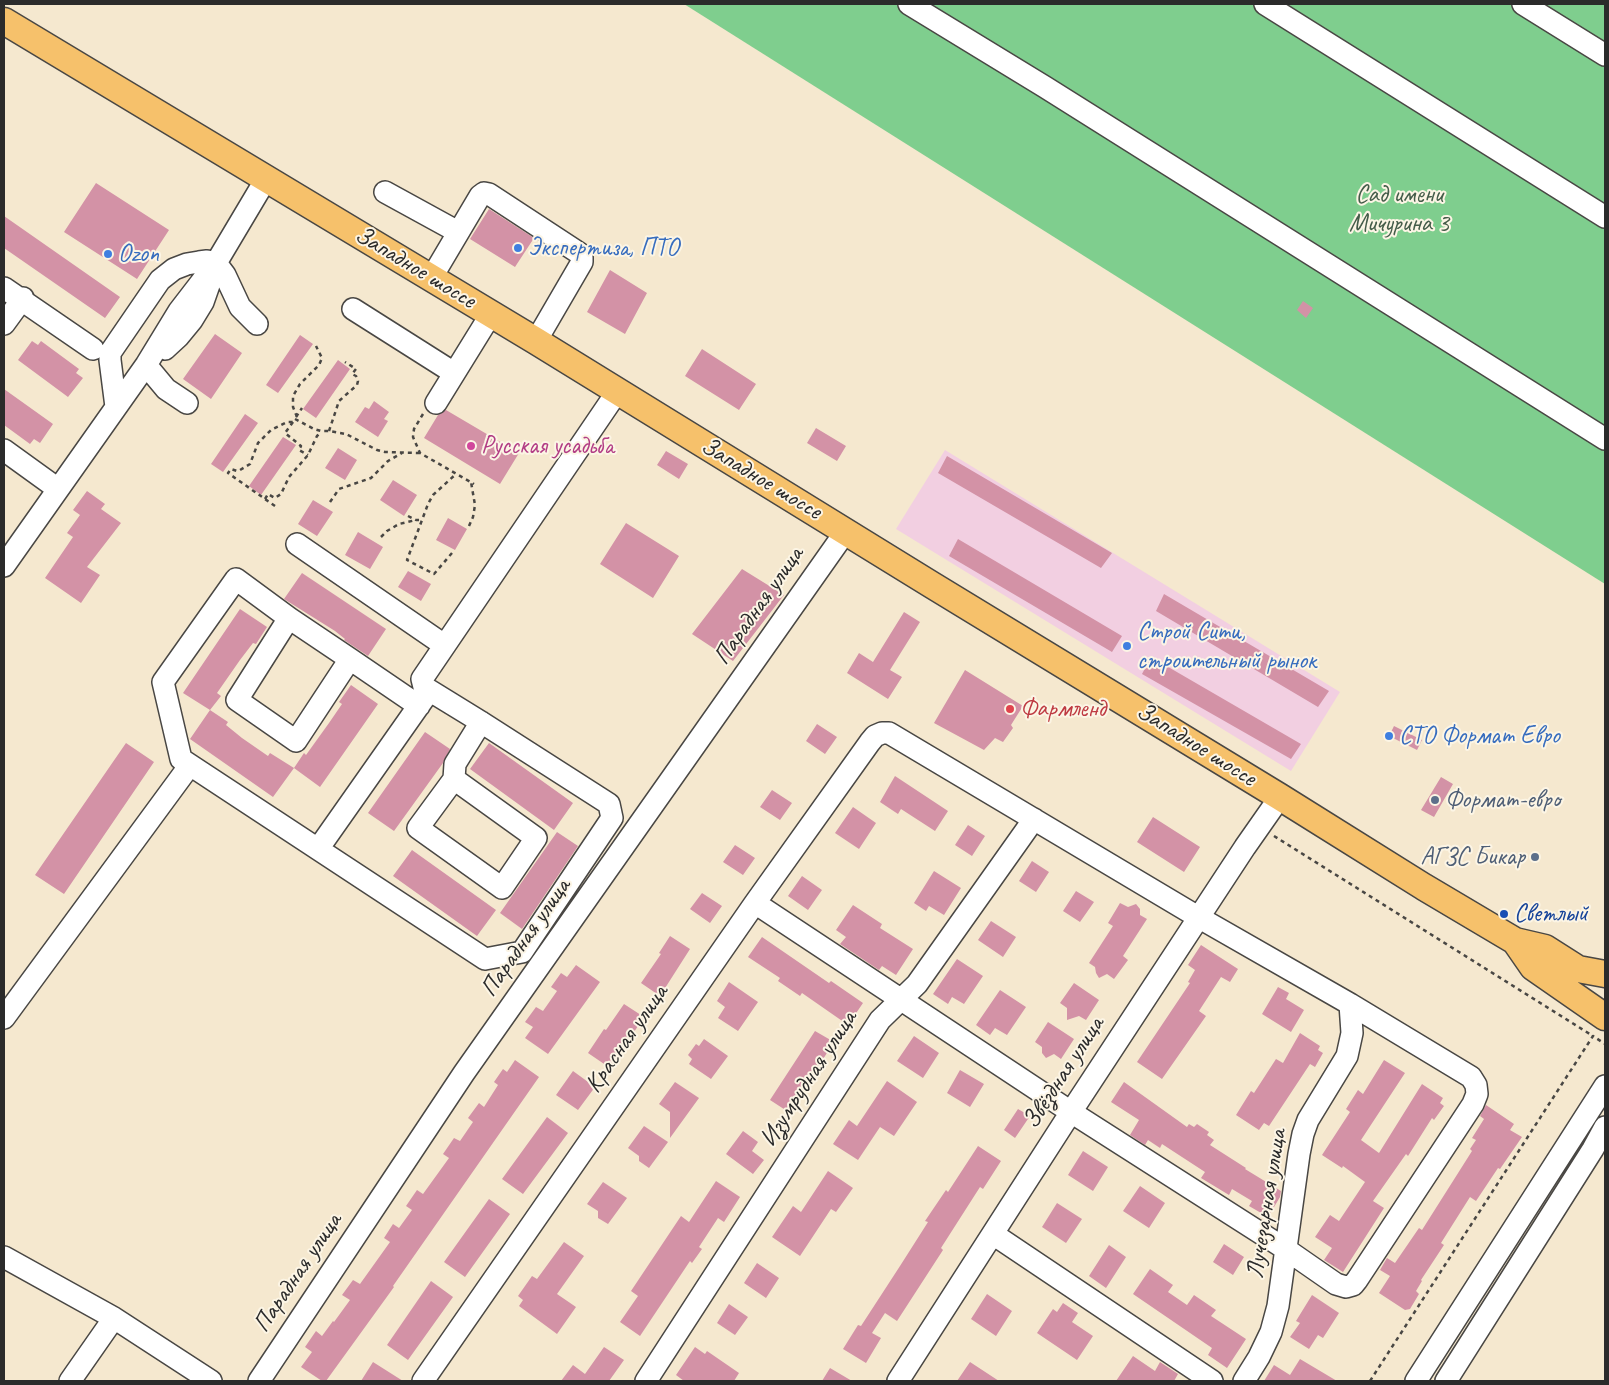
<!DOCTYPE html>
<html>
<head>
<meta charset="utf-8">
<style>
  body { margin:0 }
  #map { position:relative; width:1609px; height:1385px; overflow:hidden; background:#f5e8cf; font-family:Caveat,sans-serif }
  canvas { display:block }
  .frame { position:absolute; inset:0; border:5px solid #2b2b2b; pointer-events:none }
</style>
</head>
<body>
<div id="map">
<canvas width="1609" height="1385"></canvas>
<div class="frame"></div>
</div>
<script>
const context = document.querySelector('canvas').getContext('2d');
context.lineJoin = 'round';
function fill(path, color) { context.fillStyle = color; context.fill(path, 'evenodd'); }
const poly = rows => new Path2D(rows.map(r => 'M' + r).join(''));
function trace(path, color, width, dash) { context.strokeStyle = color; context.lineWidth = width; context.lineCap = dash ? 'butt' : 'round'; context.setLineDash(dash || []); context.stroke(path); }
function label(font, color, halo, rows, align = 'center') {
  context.font = font + ' Caveat,sans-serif'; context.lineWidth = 4; context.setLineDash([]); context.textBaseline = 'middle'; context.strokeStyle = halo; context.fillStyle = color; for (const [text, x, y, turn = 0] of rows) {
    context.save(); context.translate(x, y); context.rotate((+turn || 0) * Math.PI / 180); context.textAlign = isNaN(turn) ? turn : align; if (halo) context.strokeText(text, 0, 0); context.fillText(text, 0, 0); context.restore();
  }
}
const built = poly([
  [945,450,1340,692,1291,771,896,529]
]);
const green = poly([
  [684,4,1605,4,1605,584]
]);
const building = poly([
  [96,183,169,230,137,279,64,232],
  [489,209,534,238,515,267,470,239],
  [4,216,120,297,105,318,4,248],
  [610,270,647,293,625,334,587,312],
  [1303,301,1313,308,1306,318,1297,310],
  [215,334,242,353,211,399,183,379],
  [300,335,313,344,278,393,266,385],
  [32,341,38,345,41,341,79,369,76,373,83,378,68,397,18,360],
  [702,349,756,384,739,410,685,376],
  [338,360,350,369,316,418,303,409],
  [4,389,53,424,40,443,34,439,30,444,4,425],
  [374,401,389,412,384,419,388,421,378,437,355,422,365,407,369,409],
  [446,410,519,453,500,484,424,438,438,415],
  [245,414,258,423,223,472,211,464],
  [816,428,846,446,837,461,807,443],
  [283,437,296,445,261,495,249,486],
  [338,448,357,460,345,480,325,468],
  [666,451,688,464,679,479,657,465],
  [947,456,1112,553,1101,568,938,473],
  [393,480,417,495,404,516,380,500],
  [87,491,105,504,101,509,121,523,87,567,100,575,81,603,45,578,73,537,67,533,80,515,73,510],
  [313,500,333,512,317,536,298,524],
  [448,518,467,529,455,550,436,540],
  [626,523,679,556,653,598,600,564],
  [358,532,383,547,370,569,345,555],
  [958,539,1122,636,1112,652,949,556],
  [742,569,784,595,733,661,692,634],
  [408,571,431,584,421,601,398,587],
  [302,573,386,629,368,656,344,640,345,639,335,631,284,599],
  [1164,594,1329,691,1318,707,1156,611],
  [240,609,267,627,256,644,253,643,240,660,217,693,221,696,210,710,183,693],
  [904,612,920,622,890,670,902,677,888,699,847,673,859,653,873,662],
  [1151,657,1301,744,1291,759,1142,674],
  [965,670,1023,706,1011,725,1013,728,1003,742,995,738,984,750,934,723],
  [351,685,378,704,320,787,294,768,304,753,306,755,329,723,342,704,339,702],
  [210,710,228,722,226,725,242,738,268,756,270,753,294,768,273,797,190,739],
  [817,724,837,737,825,754,806,741],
  [1394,726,1422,740,1417,750,1389,736],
  [425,732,450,749,443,763,394,831,368,813],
  [126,743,154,762,64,894,35,875],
  [489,743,573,803,554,830,470,769],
  [895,776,948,811,935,831,901,809,898,814,880,802],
  [1441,777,1453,784,1434,817,1421,810],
  [772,790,792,803,780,820,760,807],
  [853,807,876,823,859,849,835,833],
  [1153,817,1200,847,1184,872,1137,842],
  [968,825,985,836,972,856,955,845],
  [557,832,578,846,522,929,500,913],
  [735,845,755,858,743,875,723,862],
  [412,850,496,910,477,936,393,876],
  [1032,861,1049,872,1036,892,1019,881],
  [934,871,961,888,944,915,929,906,926,911,914,903],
  [802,876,822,890,808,910,788,896],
  [1076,891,1094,902,1080,922,1063,911],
  [702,893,722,906,710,923,690,909],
  [1120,903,1128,907,1136,904,1140,909,1140,915,1147,919,1123,956,1128,960,1114,979,1107,974,1099,978,1096,973,1095,967,1089,963,1113,926,1108,923],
  [853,905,882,924,880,928,913,949,896,975,882,966,879,970,840,944,846,937,836,930],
  [991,921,1016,937,1003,957,978,940],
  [670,936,690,949,660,996,641,983,661,954,659,953],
  [762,937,829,983,831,981,863,1003,848,1025,802,993,800,996,778,981,780,978,748,957],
  [1201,945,1238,969,1230,982,1221,977,1199,1011,1206,1016,1162,1079,1137,1062,1190,983,1188,982,1195,970,1188,965],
  [957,959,983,976,964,1004,952,997,948,1004,933,994],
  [576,965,600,982,548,1054,525,1038,533,1027,525,1022,536,1007,543,1011,557,991,551,987,561,973,567,977],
  [729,982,758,1002,738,1031,718,1018,725,1007,717,1001],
  [1074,983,1099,1000,1086,1020,1079,1016,1067,1020,1067,1008,1060,1003],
  [1278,987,1289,993,1286,999,1304,1010,1291,1032,1262,1014],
  [1000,990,1026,1007,1007,1035,995,1028,990,1035,976,1025],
  [624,1004,644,1017,610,1068,588,1053,604,1029,606,1030],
  [1048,1022,1074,1039,1061,1059,1054,1054,1046,1058,1042,1053,1042,1047,1035,1042],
  [815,1031,834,1042,800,1095,801,1096,790,1113,770,1100],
  [1300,1033,1320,1046,1318,1050,1323,1053,1315,1067,1310,1064,1269,1126,1264,1123,1259,1130,1236,1115,1251,1091,1254,1093,1276,1059,1283,1063],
  [914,1036,939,1053,923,1078,897,1061],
  [704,1039,728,1056,711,1079,689,1064,692,1059,688,1055,696,1044,699,1046],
  [515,1060,539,1077,393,1286,394,1287,326,1381,322,1381,301,1367,312,1352,305,1347,316,1331,322,1336,333,1321,334,1322,350,1300,342,1295,353,1280,360,1284,390,1242,384,1238,393,1224,399,1228,412,1210,406,1206,417,1190,423,1194,449,1158,443,1154,454,1138,460,1141,473,1122,468,1118,479,1103,484,1107,498,1085,494,1082,503,1069,507,1072],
  [1384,1060,1405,1073,1361,1140,1379,1153,1422,1084,1443,1098,1440,1103,1444,1106,1434,1120,1432,1118,1408,1156,1406,1154,1373,1201,1384,1208,1343,1272,1324,1260,1332,1248,1315,1237,1330,1215,1339,1221,1365,1182,1343,1166,1342,1168,1322,1155,1350,1112,1346,1109,1358,1090,1363,1094],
  [960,1070,984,1084,970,1107,947,1093],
  [573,1071,595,1087,578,1110,556,1095],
  [887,1081,917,1102,894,1136,880,1127,858,1160,833,1144,849,1120,857,1126],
  [675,1082,699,1098,670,1138,670,1112,659,1104],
  [1124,1082,1187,1127,1189,1124,1194,1127,1197,1124,1209,1132,1207,1135,1214,1140,1210,1145,1246,1168,1245,1169,1281,1191,1280,1197,1268,1217,1249,1206,1252,1201,1232,1189,1229,1195,1201,1178,1205,1172,1162,1144,1160,1148,1148,1140,1145,1145,1130,1135,1139,1120,1111,1102],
  [1486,1105,1514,1124,1510,1130,1522,1137,1500,1169,1498,1168,1476,1201,1470,1197,1441,1243,1444,1245,1421,1280,1422,1281,1416,1291,1419,1294,1410,1309,1405,1310,1379,1293,1390,1276,1380,1270,1387,1258,1395,1263,1419,1228,1422,1230,1472,1151,1470,1149,1476,1140,1472,1138,1484,1119,1480,1116],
  [1018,1109,1030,1116,1015,1138,1004,1130],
  [547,1117,568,1133,523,1194,502,1179],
  [644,1126,668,1142,649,1168,639,1161,639,1156,628,1148],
  [743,1131,758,1142,752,1151,764,1160,753,1174,726,1154],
  [978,1146,1001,1161,983,1189,980,1187,941,1248,943,1250,897,1321,885,1313,872,1333,881,1338,866,1363,843,1349,858,1325,861,1326,900,1266,928,1222,925,1221,946,1190,948,1192],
  [1083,1151,1108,1167,1093,1191,1068,1175],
  [828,1171,853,1188,836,1212,831,1209,800,1256,772,1237,793,1206,801,1212],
  [716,1181,740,1197,724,1222,718,1218,699,1247,702,1249,692,1263,690,1261,640,1336,620,1322,638,1296,631,1291,681,1216,689,1222],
  [603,1182,627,1198,608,1224,598,1218,598,1211,587,1204],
  [1140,1186,1165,1203,1149,1228,1123,1211],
  [489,1199,510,1214,465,1277,444,1262],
  [1057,1203,1082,1219,1066,1243,1042,1227],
  [564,1242,584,1256,557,1294,576,1307,557,1334,519,1306,523,1300,518,1296,532,1276,537,1279],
  [1224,1244,1244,1257,1233,1275,1213,1262],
  [1109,1245,1126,1257,1106,1288,1089,1276],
  [757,1263,779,1278,766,1298,744,1283],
  [1150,1269,1173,1285,1168,1292,1187,1305,1194,1295,1216,1310,1211,1316,1246,1339,1227,1368,1208,1355,1212,1348,1133,1294],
  [431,1281,453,1297,408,1360,387,1345],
  [987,1294,1012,1311,996,1336,971,1319],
  [1312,1295,1339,1313,1323,1338,1318,1335,1309,1349,1290,1337,1300,1323,1296,1321],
  [1063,1303,1078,1313,1072,1322,1093,1336,1077,1360,1037,1333,1053,1309,1057,1312],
  [729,1304,748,1317,735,1335,717,1323],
  [604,1347,624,1360,609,1381,561,1381,573,1365,585,1374],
  [695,1347,705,1354,707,1351,739,1373,734,1381,684,1381,676,1375],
  [1133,1356,1155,1371,1160,1362,1178,1374,1174,1381,1116,1381],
  [1300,1359,1337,1381,1264,1381,1274,1365,1290,1375],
  [373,1362,403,1381,361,1381],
  [970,1362,999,1381,957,1381],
  [830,1368,852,1381,822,1381]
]);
const path = poly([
  [423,414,414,429,413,437,420,453,474,484],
  [296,417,302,408],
  [297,417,293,407,293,396,300,384,319,365,322,358,316,346],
  [295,419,314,429,321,431,329,431,346,434,377,450,385,452,420,453],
  [293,422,285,433,301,446,299,450,308,455],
  [329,431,339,401,357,385,358,381,356,376,352,374,356,369,345,362],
  [265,499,268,494,275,498,281,494,289,477,308,455,317,436,321,432],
  [330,502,339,489,371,478,388,461,402,453],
  [275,506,228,473,231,469,237,471,240,470,250,464,258,443,271,430,287,422,293,422],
  [408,516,416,520,421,520],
  [469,526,473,517,475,505,471,482],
  [381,537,387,531,399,524,416,520],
  [452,553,434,574,407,560,428,504,433,495,456,474],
  [1274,836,1593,1036,1593,1035],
  [1370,1381,1593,1036,1605,1044]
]);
const minor = poly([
  [909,4,1045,87,1605,439],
  [1265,4,1605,217],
  [1523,4,1605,55],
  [385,192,458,232],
  [432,277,480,196,484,193,489,194,579,253,582,257,582,262,536,341],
  [4,288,93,349],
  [353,309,454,373],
  [4,324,23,298],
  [165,349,178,337,192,320,203,302,210,282],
  [146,365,166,389,187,403],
  [436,403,491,314],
  [116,407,110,360,110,353,160,280,174,269,187,264,199,262,207,261,216,263,225,275,240,307,257,324],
  [4,450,58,489],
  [297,544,444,645],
  [4,566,146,365,179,311,216,263,266,179],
  [289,618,236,579,163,682,181,759,485,959,522,952,612,818,609,804,481,722,424,687,422,679,617,392],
  [350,659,296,741,237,700,289,618,350,659,419,706],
  [454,779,536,838,502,888,418,828,454,779,455,764,481,722],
  [318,849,427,694],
  [755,903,1071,1112,1287,1250,1336,1284,1346,1287,1353,1285,1357,1280,1473,1104,1477,1094,1476,1085,1471,1077,1350,1004],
  [4,1018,190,765],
  [993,1234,1212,1381],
  [4,1257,114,1318,211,1381],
  [70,1381,114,1318],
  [259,1381,464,1073,846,531],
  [423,1381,755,903,870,742,875,736,882,733,889,733,1198,917,1350,1004,1352,1033,1347,1056,1308,1120,1303,1134,1299,1154,1278,1306,1271,1332,1259,1357,1244,1381],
  [646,1381,880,1020,917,984,1034,819],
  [898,1381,1071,1112,1245,847,1280,797],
  [1416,1381,1605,1086],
  [1446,1381,1593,1149,1605,1127]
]);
const major = poly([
  [4,21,536,341,932,585,1280,797,1424,887,1515,941,1545,948,1578,969,1605,974],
  [1515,941,1533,967,1605,1017]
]);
const markers = [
  [518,248,5,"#3f7fe0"],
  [108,254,5,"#3f7fe0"],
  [471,446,5,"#d1479c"],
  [1127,646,5,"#3f7fe0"],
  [1010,709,5,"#e0444e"],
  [1389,736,5,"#3f7fe0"],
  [1435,800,5,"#5c6f8a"],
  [1535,857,5,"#5c6f8a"],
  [1504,914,5,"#1a4fb4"]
];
const parkNames = [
  ["Сад имени",1399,195],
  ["Мичурина 3",1399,224]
];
const shopNames = [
  ["Экспертиза, ПТО",528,248],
  ["Ozon",118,254],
  ["Строй Сити,",1137,632],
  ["строительный рынок",1137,661],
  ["СТО Формат Евро",1399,736]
];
const streetNames = [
  ["Западное шоссе",415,268,31],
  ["Западное шоссе",761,479,31],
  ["Парадная улица",759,606,-55],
  ["Западное шоссе",1196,745,32],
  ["Парадная улица",526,938,-55],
  ["Красная улица",627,1039,-55],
  ["Звёздная улица",1064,1073,-57],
  ["Изумрудная улица",809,1079,-57],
  ["Лучезарная улица",1267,1204,-81],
  ["Парадная улица",298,1273,-56]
];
const hotelNames = [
  ["Русская усадьба",481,446]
];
const healthNames = [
  ["Фармленд",1020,709]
];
const serviceNames = [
  ["Формат-евро",1445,800],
  ["АГЗС Бикар",1525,857,"right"]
];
const transitNames = [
  ["Светлый",1514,914]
];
fill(built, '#f2cfe1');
fill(green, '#7fce8e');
fill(building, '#d392a6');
trace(minor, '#494744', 24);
trace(major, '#494744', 29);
trace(path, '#494744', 2.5, [4, 4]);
trace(minor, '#fff', 21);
trace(major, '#f6c16b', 26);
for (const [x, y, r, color] of markers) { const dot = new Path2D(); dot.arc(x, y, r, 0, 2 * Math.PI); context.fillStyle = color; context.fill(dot); trace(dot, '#fcf5e5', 2); }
label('25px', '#445c49', '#fcf5e5', parkNames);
label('25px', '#366cbe', '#fcf5e5', shopNames, 'left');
label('25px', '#2b2b2b', '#fcf5e5', streetNames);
label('25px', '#b23c85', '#fcf5e5', hotelNames, 'left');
label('25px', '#be3a42', '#fcf5e5', healthNames, 'left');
label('25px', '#4e5e75', '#fcf5e5', serviceNames, 'left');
label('25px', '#164399', '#fcf5e5', transitNames, 'left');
</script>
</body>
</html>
